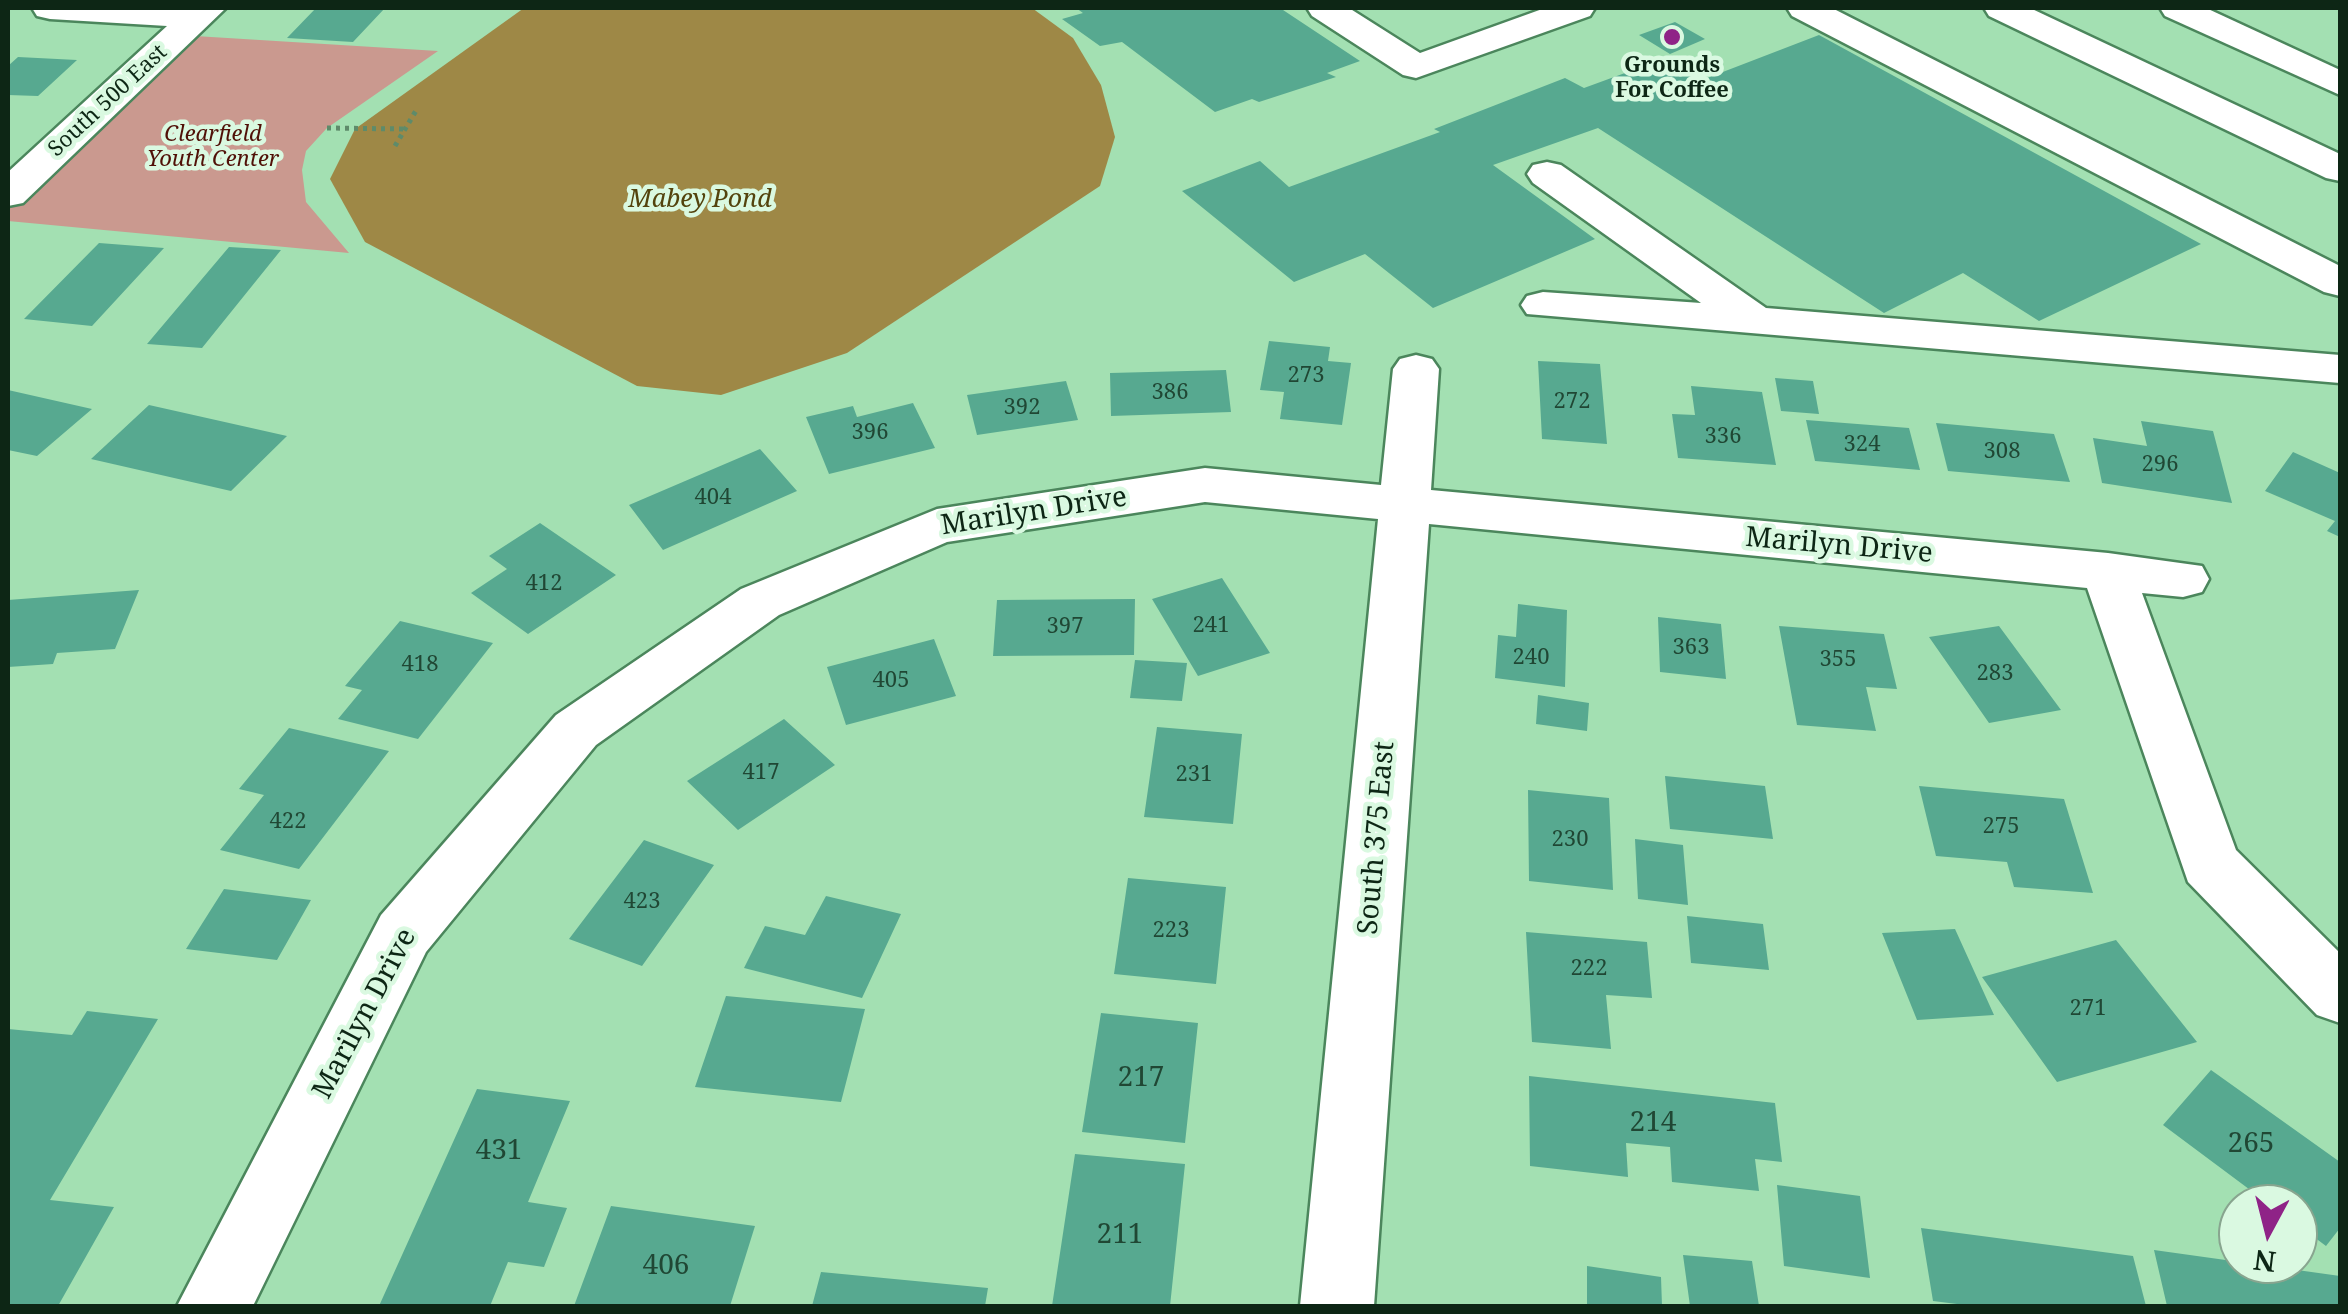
<!DOCTYPE html>
<html>
<head>
<meta charset="utf-8">
<style>
  body { margin:0 }
  #map { position:relative; width:2348px; height:1314px; overflow:hidden; background:#a3e0b2; font-family:"Noto Serif",serif }
  canvas { display:block }
  .frame { position:absolute; inset:0; border:10px solid #0d2615; pointer-events:none }
  .north { position:absolute; left:2218px; top:1184px; width:100px; height:100px; box-sizing:border-box; background:#daf9e1; border:2px solid #88a58f; border-radius:50%; rotate:187deg; font-size:28px; font-weight:700; line-height:40px; text-align:center; color:#0d2615 }
  .north::after { content:''; display:block; margin:auto; width:35px; height:45px; background:#8f2387; clip-path:polygon(50% 0,100% 100%,50% 72%,0 100%) }
</style>
</head>
<body>
<div id="map">
<canvas width="2348" height="1314"></canvas>
<div class="frame"></div>
<div class="north">N</div>
</div>
<script>
const context = document.querySelector('canvas').getContext('2d');
context.lineJoin = 'round';
function fill(path, color) { context.fillStyle = color; context.fill(path, 'evenodd'); }
const poly = rows => new Path2D(rows.map(r => 'M' + r).join(''));
function trace(path, color, width, dash) { context.strokeStyle = color; context.lineWidth = width; context.lineCap = dash ? 'butt' : 'round'; context.setLineDash(dash || []); context.stroke(path); }
function label(font, color, halo, rows, align = 'center') {
  context.font = font + ' "Noto Serif",serif'; context.lineWidth = 9; context.setLineDash([]); context.textBaseline = 'middle'; context.strokeStyle = halo; context.fillStyle = color; for (const [text, x, y, turn = 0] of rows) {
    context.save(); context.translate(x, y); context.rotate((+turn || 0) * Math.PI / 180); context.textAlign = isNaN(turn) ? turn : align; if (halo) context.strokeText(text, 0, 0); context.fillText(text, 0, 0); context.restore();
  }
}
const green = poly([
  [195,36,438,51,327,128,306,151,302,170,306,202,349,253,8,221,8,210]
]);
const water = poly([
  [524,8,1032,8,1073,38,1101,85,1115,137,1100,186,847,353,721,395,637,386,365,242,330,179,355,129]
]);
const building = poly([
  [316,8,385,8,353,42,287,38],
  [1076,8,1280,8,1360,61,1327,73,1336,77,1259,102,1252,99,1215,112,1122,42,1100,46,1062,19,1083,13],
  [1675,22,1705,39,1670,54,1639,35],
  [1819,35,2201,244,2039,321,1963,273,1884,313,1598,128,1493,165,1595,239,1433,308,1365,254,1294,282,1182,191,1260,161,1289,187,1440,132,1434,129,1565,78,1584,88,1666,58,1702,80],
  [18,57,77,60,38,96,8,95,8,66],
  [99,243,164,248,92,326,24,319],
  [229,247,281,250,202,348,147,344],
  [1269,341,1330,347,1328,361,1351,363,1342,425,1280,419,1284,392,1260,390],
  [1538,361,1600,364,1607,444,1542,439],
  [1226,370,1231,412,1111,416,1110,373],
  [1775,378,1813,381,1819,414,1781,411],
  [1066,381,1078,420,977,435,967,395],
  [1691,386,1762,392,1776,465,1678,458,1672,414,1695,415],
  [8,390,92,409,37,456,8,450],
  [913,403,935,448,829,474,806,417,853,406,857,417],
  [149,405,287,436,231,491,91,459],
  [1806,420,1909,428,1920,470,1815,461],
  [2141,421,2213,431,2232,503,2102,483,2093,438,2147,446],
  [1936,423,2054,434,2070,482,1948,471],
  [760,449,797,491,663,550,629,505],
  [2293,452,2340,473,2340,537,2327,531,2335,521,2265,491],
  [540,523,616,575,528,634,471,593,507,569,489,556],
  [1222,578,1270,653,1198,676,1152,599],
  [139,590,115,649,57,653,53,664,8,667,8,600],
  [1135,599,1134,655,993,656,997,600],
  [1518,604,1567,610,1565,687,1495,678,1498,635,1516,637],
  [1658,617,1721,624,1726,679,1660,672],
  [400,621,493,643,418,739,338,719,362,690,345,686],
  [1779,626,1884,634,1897,689,1866,687,1876,731,1797,725],
  [1999,626,2061,710,1989,723,1929,637],
  [934,639,956,696,846,725,827,667],
  [1135,660,1187,663,1182,701,1130,698],
  [1538,695,1589,703,1587,731,1536,724],
  [784,719,835,765,738,830,687,781],
  [1157,727,1242,734,1233,824,1144,817],
  [289,728,389,751,299,869,220,850,264,795,239,789],
  [1665,776,1765,786,1773,839,1670,829],
  [1919,786,2064,799,2093,893,2014,887,2007,862,1936,856],
  [1528,790,1609,798,1613,890,1529,881],
  [1635,839,1683,845,1688,905,1638,899],
  [644,840,714,865,642,966,569,939],
  [1128,878,1226,887,1216,984,1114,974],
  [224,889,311,900,277,960,186,949],
  [826,896,901,914,862,998,744,968,765,926,805,935],
  [1687,916,1763,924,1769,970,1691,963],
  [1955,929,1994,1015,1917,1020,1882,933],
  [1526,932,1647,942,1652,998,1606,995,1611,1049,1532,1042],
  [2116,940,2197,1042,2057,1082,1982,977],
  [726,996,865,1009,841,1102,695,1087],
  [87,1011,158,1019,50,1200,114,1207,58,1306,8,1304,8,1029,72,1035],
  [1101,1013,1198,1023,1185,1143,1082,1132],
  [2211,1070,2340,1162,2340,1228,2326,1246,2298,1225,2298,1204,2269,1204,2163,1125],
  [1529,1076,1775,1103,1782,1162,1755,1159,1759,1191,1672,1182,1670,1147,1626,1143,1628,1177,1530,1166],
  [477,1089,570,1101,528,1202,567,1208,544,1267,508,1262,490,1306,379,1306],
  [1075,1154,1185,1164,1170,1306,1052,1306],
  [1777,1185,1860,1196,1870,1278,1784,1266],
  [611,1206,755,1226,730,1306,574,1306],
  [1921,1228,2133,1256,2146,1306,1973,1306,1933,1301],
  [2154,1250,2340,1276,2340,1306,2167,1306],
  [1683,1255,1752,1261,1759,1306,1690,1306],
  [1587,1266,1661,1277,1662,1306,1587,1306],
  [821,1272,988,1288,985,1306,812,1306]
]);
const path = poly([
  [327,128,405,129],
  [395,146,417,109]
]);
const minor = poly([
  [32,8,226,8,23,203,8,206,8,172,167,26,50,19,37,16,32,8],
  [1307,8,1349,8,1420,53,1545,8,1595,8,1590,16,1416,78,1403,75,1312,16,1307,8],
  [1787,8,1832,8,2340,266,2340,296,2324,292,1792,16,1787,8],
  [1984,8,2030,8,2340,154,2340,181,2326,178,1989,16,1984,8],
  [1547,162,1561,165,1766,308,2340,355,2340,383,1527,314,1521,305,1527,296,1543,292,1701,303,1533,183,1527,174,1533,165,1547,162],
  [1416,355,1432,359,1439,369,1431,490,2108,553,2202,566,2209,579,2202,592,2183,597,2142,593,2236,850,2340,953,2340,1023,2317,1015,2188,882,2087,588,1429,524,1374,1306,1300,1306,1378,519,1205,502,947,542,779,615,596,745,426,952,253,1306,177,1306,381,915,556,715,741,589,937,509,1205,468,1381,485,1393,369,1400,359,1416,355]
]);
const major = poly([
  [2160,8,2206,8,2340,70,2340,95,2165,16,2160,8]
]);
const markers = [
  [1672,37,10,"#8f2387"]
];
const farPoinames = [
  ["Grounds",1672,66],
  ["For Coffee",1672,91]
];
const farStreetnames = [
  ["South 500 East",108,101,-43]
];
const farParknames = [
  ["Clearfield",213,135],
  ["Youth Center",213,160]
];
const numberNames = [
  ["273",1306,376],
  ["386",1170,393],
  ["272",1572,402],
  ["392",1022,408],
  ["396",870,433],
  ["336",1723,437],
  ["324",1862,445],
  ["308",2002,452],
  ["296",2160,465],
  ["404",713,498],
  ["412",544,584],
  ["241",1211,626],
  ["397",1065,627],
  ["363",1691,648],
  ["240",1531,658],
  ["355",1838,660],
  ["418",420,665],
  ["283",1995,674],
  ["405",891,681],
  ["417",761,773],
  ["231",1194,775],
  ["422",288,822],
  ["275",2001,827],
  ["230",1570,840],
  ["423",642,902],
  ["223",1171,931],
  ["222",1589,969],
  ["271",2088,1009]
];
const farWaternames = [
  ["Mabey Pond",700,200]
];
const streetNames = [
  ["Marilyn Drive",1034,512,-9],
  ["Marilyn Drive",1839,546,5],
  ["South 375 East",1377,838,-85],
  ["Marilyn Drive",365,1014,-62]
];
const nearNumbernames = [
  ["217",1141,1078],
  ["214",1653,1123],
  ["265",2251,1144],
  ["431",499,1151],
  ["211",1120,1235],
  ["406",666,1266]
];
fill(green, '#ca998f');
fill(water, '#9e8846');
fill(building, '#57a990');
trace(minor, '#4b865c', 5);
trace(major, '#4b865c', 5);
trace(path, '#5e8b6a', 5, [4, 5]);
fill(minor, '#fff');
fill(major, '#fff');
for (const [x, y, r, color] of markers) { const dot = new Path2D(); dot.arc(x, y, r, 0, 2 * Math.PI); context.fillStyle = color; context.fill(dot); trace(dot, '#daf9e1', 4); }
label('bold 22px', '#0d2615', '#daf9e1', farPoinames);
label('22px', '#0d2615', '#daf9e1', farStreetnames);
label('italic 22px', '#501007', '#daf9e1', farParknames);
label('22px', '#204734', null, numberNames);
label('italic 25px', '#53430d', '#daf9e1', farWaternames);
label('28px', '#0d2615', '#daf9e1', streetNames);
label('28px', '#204734', null, nearNumbernames);
</script>
</body>
</html>
